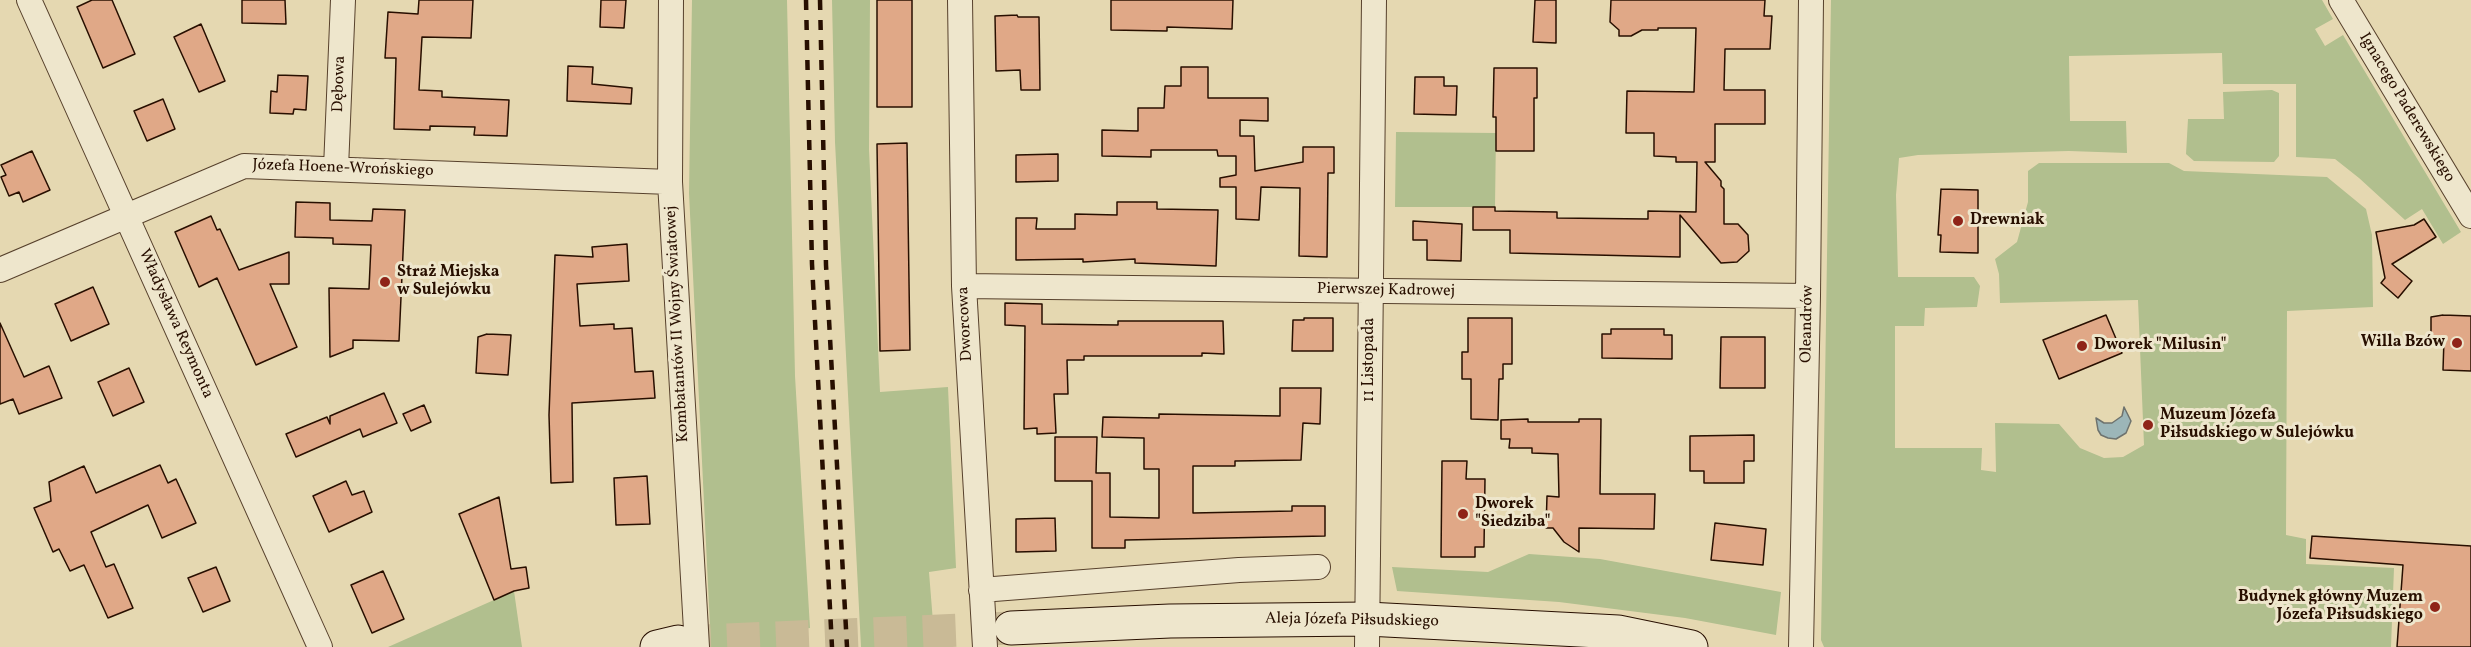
<!DOCTYPE html>
<html>
<head>
<meta charset="utf-8">
<style>
  body { margin:0 }
  canvas { display:block; background:#e5d8b1 }
</style>
</head>
<body>
<canvas width="2471" height="647"></canvas>
<script>
const context = document.querySelector('canvas').getContext('2d');
context.lineJoin = 'round';
function fill(path, color) { context.fillStyle = color; context.fill(path, 'evenodd'); }
const poly = rows => new Path2D(rows.map(r => 'M' + r).join(''));
function trace(path, color, width, dash) { context.strokeStyle = color; context.lineWidth = width; context.lineCap = dash ? 'butt' : 'round'; context.setLineDash(dash || []); context.stroke(path); }
function label(font, color, halo, rows, align = 'center') {
  context.font = font + ' Vollkorn,serif'; context.lineWidth = 6; context.setLineDash([]); context.textBaseline = 'middle'; context.strokeStyle = halo; context.fillStyle = color; for (const [text, x, y, turn = 0] of rows) {
    context.save(); context.translate(x, y); context.rotate((+turn || 0) * Math.PI / 180); context.textAlign = isNaN(turn) ? turn : align; if (halo) context.strokeText(text, 0, 0); context.fillText(text, 0, 0); context.restore();
  }
}
const green = poly([
  [692,0,787,0,795,376,810,628,802,629,803,647,711,647,689,193],
  [832,0,870,0,869,149,880,392,948,387,956,568,929,572,935,647,861,647,835,142],
  [1831,0,2322,0,2333,19,2315,29,2325,46,2343,35,2461,232,2443,244,2422,209,2405,220,2359,178,2335,159,2296,157,2296,84,2223,84,2222,53,2069,56,2070,121,2126,121,2127,153,2069,151,1918,155,1899,158,1896,195,1898,277,1974,277,1980,286,1977,307,1925,308,1924,326,1895,326,1895,448,1982,448,1981,470,1996,472,1995,423,2059,424,2080,448,2104,458,2123,457,2144,445,2138,300,2000,303,1999,274,1995,259,2017,242,2028,202,2028,171,2039,163,2169,163,2184,171,2327,177,2366,209,2372,235,2373,307,2287,311,2286,535,2306,539,2306,564,2394,568,2391,647,1824,647,1821,640],
  [2272,90,2279,93,2279,156,2274,162,2194,161,2186,154,2188,119,2224,119,2223,92],
  [1396,132,1496,133,1495,207,1395,207],
  [1529,554,1600,559,1781,592,1776,635,1685,618,1559,602,1397,591,1392,567,1488,572],
  [514,591,522,647,388,647,494,600]
]);
const water = poly([
  [2124,407,2131,421,2126,433,2116,439,2108,438,2101,435,2098,430,2096,418,2104,423,2112,423,2122,416,2124,407]
]);
const building = poly([
  [92,0,112,0,135,54,103,68,77,7,92,0],
  [242,0,285,0,286,24,242,23,242,0],
  [419,0,473,0,471,38,422,37,419,90,442,91,442,97,509,100,507,136,474,135,475,127,430,126,430,130,394,129,396,58,385,58,388,12,418,14,419,0],
  [601,0,626,0,624,28,600,27,601,0],
  [877,0,912,0,912,107,877,107,877,0],
  [1111,0,1233,0,1232,29,1167,27,1167,31,1111,30,1111,0],
  [1535,0,1556,0,1556,43,1533,42,1535,0],
  [1611,0,1765,0,1764,16,1772,16,1770,49,1725,49,1724,90,1765,90,1765,124,1715,124,1715,162,1705,162,1721,181,1721,186,1724,189,1724,224,1738,224,1748,235,1749,251,1737,262,1721,263,1680,215,1680,257,1510,253,1510,230,1473,230,1473,207,1495,207,1495,211,1557,212,1557,218,1648,219,1648,211,1696,212,1697,162,1676,162,1676,157,1654,156,1654,133,1626,133,1627,91,1694,92,1696,28,1658,28,1658,30,1642,30,1631,36,1619,36,1619,30,1610,22,1611,0],
  [1017,15,1018,17,1039,17,1040,90,1021,90,1020,70,996,71,995,16,1017,15],
  [201,24,225,81,199,92,174,37,201,24],
  [568,66,593,67,592,84,632,88,631,104,567,101,568,66],
  [1181,67,1208,67,1208,98,1268,98,1268,121,1240,120,1240,136,1254,136,1255,171,1303,162,1303,147,1334,147,1334,173,1328,173,1327,257,1299,256,1300,188,1261,187,1259,220,1236,219,1236,187,1220,187,1220,178,1236,175,1236,156,1218,156,1217,150,1151,150,1151,157,1102,156,1102,130,1138,131,1138,108,1164,108,1165,86,1181,86,1181,67],
  [1494,68,1537,68,1537,98,1534,98,1534,151,1496,151,1496,117,1493,117,1494,68],
  [278,75,308,76,306,110,294,109,293,114,270,113,271,91,277,92,278,75],
  [1415,77,1444,77,1444,86,1457,86,1456,115,1414,114,1415,77],
  [163,99,175,129,147,141,134,111,163,99],
  [907,143,910,350,880,351,877,144,907,143],
  [32,151,50,190,23,202,19,192,9,196,1,177,6,175,1,165,32,151],
  [1058,154,1058,181,1016,182,1016,155,1058,154],
  [1941,189,1978,190,1978,253,1940,252,1941,235,1938,235,1941,189],
  [296,202,330,203,330,220,372,221,373,209,405,210,399,341,353,340,353,348,330,357,329,288,369,289,371,245,333,244,333,238,295,237,296,202],
  [1117,202,1157,202,1157,209,1218,210,1216,266,1135,263,1135,259,1083,262,1083,259,1016,260,1016,218,1037,218,1036,229,1075,229,1075,214,1117,215,1117,202],
  [211,216,217,230,220,229,239,270,289,252,289,284,270,284,297,347,256,365,217,278,199,287,175,232,211,216],
  [2424,219,2436,237,2392,264,2412,281,2398,298,2381,283,2385,278,2376,232,2414,225,2424,219],
  [1413,221,1462,224,1461,261,1427,260,1427,240,1413,240,1413,221],
  [627,244,629,281,577,284,580,326,614,324,614,329,632,328,635,372,653,371,655,398,572,403,573,482,551,483,549,415,555,255,593,257,592,247,627,244],
  [93,287,109,324,71,341,55,304,93,287],
  [1005,303,1042,304,1042,324,1118,325,1118,321,1223,321,1224,354,1202,353,1202,356,1084,356,1084,360,1067,360,1068,394,1054,394,1056,433,1037,434,1037,428,1024,429,1025,326,1005,325,1005,303],
  [2106,315,2122,353,2059,379,2043,340,2106,315],
  [2443,315,2471,316,2471,371,2443,370,2444,339,2431,339,2431,317,2443,315],
  [1304,318,1333,318,1333,351,1292,351,1293,320,1304,320,1304,318],
  [1468,318,1512,318,1512,364,1503,364,1503,379,1499,379,1498,420,1471,419,1471,379,1462,379,1462,352,1468,352,1468,318],
  [0,323,24,377,49,366,62,398,19,414,13,399,0,404,0,323],
  [1611,329,1664,329,1664,335,1672,335,1672,359,1602,358,1602,334,1611,334,1611,329],
  [487,334,511,335,508,375,476,373,478,337,487,334],
  [1721,337,1765,337,1765,388,1720,388,1721,337],
  [129,368,144,402,113,416,98,382,129,368],
  [1280,388,1321,388,1320,424,1303,423,1301,460,1235,461,1235,466,1193,466,1193,513,1292,511,1292,506,1325,506,1325,536,1125,540,1125,548,1092,548,1092,481,1055,481,1055,437,1097,437,1096,473,1110,473,1110,517,1159,518,1159,469,1144,469,1144,438,1102,437,1103,417,1159,418,1159,414,1280,416,1280,388],
  [384,393,397,423,363,437,360,429,296,457,286,434,327,417,330,424,330,416,384,393],
  [424,405,431,422,411,431,403,414,424,405],
  [1528,419,1528,422,1579,422,1579,419,1601,419,1600,494,1655,494,1654,529,1579,528,1579,552,1564,542,1553,528,1546,528,1547,496,1559,497,1558,454,1532,453,1532,448,1509,448,1510,439,1501,439,1501,420,1528,419],
  [1754,435,1754,461,1744,461,1744,483,1704,483,1704,471,1690,471,1690,436,1754,435],
  [1442,461,1467,461,1466,479,1485,479,1484,547,1475,547,1475,557,1441,557,1442,461],
  [160,465,168,483,176,479,196,523,162,538,148,505,91,532,106,567,114,564,133,608,108,618,84,565,70,571,59,549,53,552,34,508,51,501,49,482,84,466,96,493,160,465],
  [647,476,650,524,616,525,614,478,647,476],
  [346,481,352,495,364,491,372,512,329,532,313,496,346,481],
  [499,497,511,569,526,567,529,588,514,591,494,600,459,514,499,497],
  [1055,518,1056,551,1016,552,1016,519,1055,518],
  [1715,523,1766,529,1763,565,1711,560,1715,523],
  [2312,536,2471,546,2471,647,2397,647,2403,565,2310,558,2312,536],
  [216,567,230,601,203,612,188,578,216,567],
  [383,571,404,619,372,633,351,585,383,571]
]);
const secondaryTunnel = poly([
  [678,642,1011,628]
]);
const minor = poly([
  [29,0,320,647],
  [671,0,670,182,697,647],
  [960,0,964,286,985,647],
  [2341,0,2471,216],
  [336,168,343,0],
  [0,270,244,166,670,182],
  [964,286,1808,296],
  [981,590,1239,570,1318,567],
  [1367,647,1374,0],
  [1801,647,1808,296,1811,0]
]);
const secondary = poly([
  [1011,628,1170,621,1367,619,1618,632,1691,647],
  [657,647,678,642]
]);
const rail = poly([
  [806,0,812,264,832,647],
  [820,0,826,265,847,647]
]);
const markers = [
  [1958,221,6,"#8f2418"],
  [385,282,6,"#8f2418"],
  [2457,343,6,"#8f2418"],
  [2082,346,6,"#8f2418"],
  [2148,425,6,"#8f2418"],
  [1463,514,6,"#8f2418"],
  [2435,607,6,"#8f2418"]
];
const streetNames = [
  ["Dębowa",340,84,-88],
  ["Ignacego Paderewskiego",2406,108,59],
  ["Józefa Hoene-Wrońskiego",343,169,2],
  ["Pierwszej Kadrowej",1386,291,1],
  ["Władysława Reymonta",175,324,66],
  ["Kombatantów II Wojny Światowej",678,324,-93],
  ["Dworcowa",966,324,-93],
  ["Oleandrów",1808,324,-89],
  ["11 Listopada",1370,360,-90],
  ["Aleja Józefa Piłsudskiego",1352,621,1]
];
const poiNames = [
  ["Drewniak",1970,221],
  ["Straż Miejska",397,273],
  ["w Sulejówku",397,291],
  ["Willa Bzów",2445,343,"right"],
  ["Dworek \"Milusin\"",2094,346],
  ["Muzeum Józefa",2160,416],
  ["Piłsudskiego w Sulejówku",2160,434],
  ["Dworek",1475,505],
  ["\"Siedziba\"",1475,523],
  ["Budynek główny Muzem",2423,598,"right"],
  ["Józefa Piłsudskiego",2423,616,"right"]
];
fill(green, '#b1bf8e');
fill(water, '#9cb6b8');
trace(water, '#6e736e', 1.5);
fill(building, '#e0a887');
trace(building, '#280f00', 1.5);
trace(secondaryTunnel, '#c9ba96', 33, [33, 16]);
trace(minor, '#57412c', 26);
trace(secondary, '#280f00', 35);
trace(minor, '#eee6cc', 24);
trace(secondary, '#eee6cc', 33);
trace(rail, '#280f00', 4.5, [10, 10]);
for (const [x, y, r, color] of markers) { const dot = new Path2D(); dot.arc(x, y, r, 0, 2 * Math.PI); context.fillStyle = color; context.fill(dot); trace(dot, '#eee6cc', 2); }
label('16px', '#280f00', '#eee6cc', streetNames);
label('bold 16px', '#280f00', '#eee6cc', poiNames, 'left');
</script>
</body>
</html>
